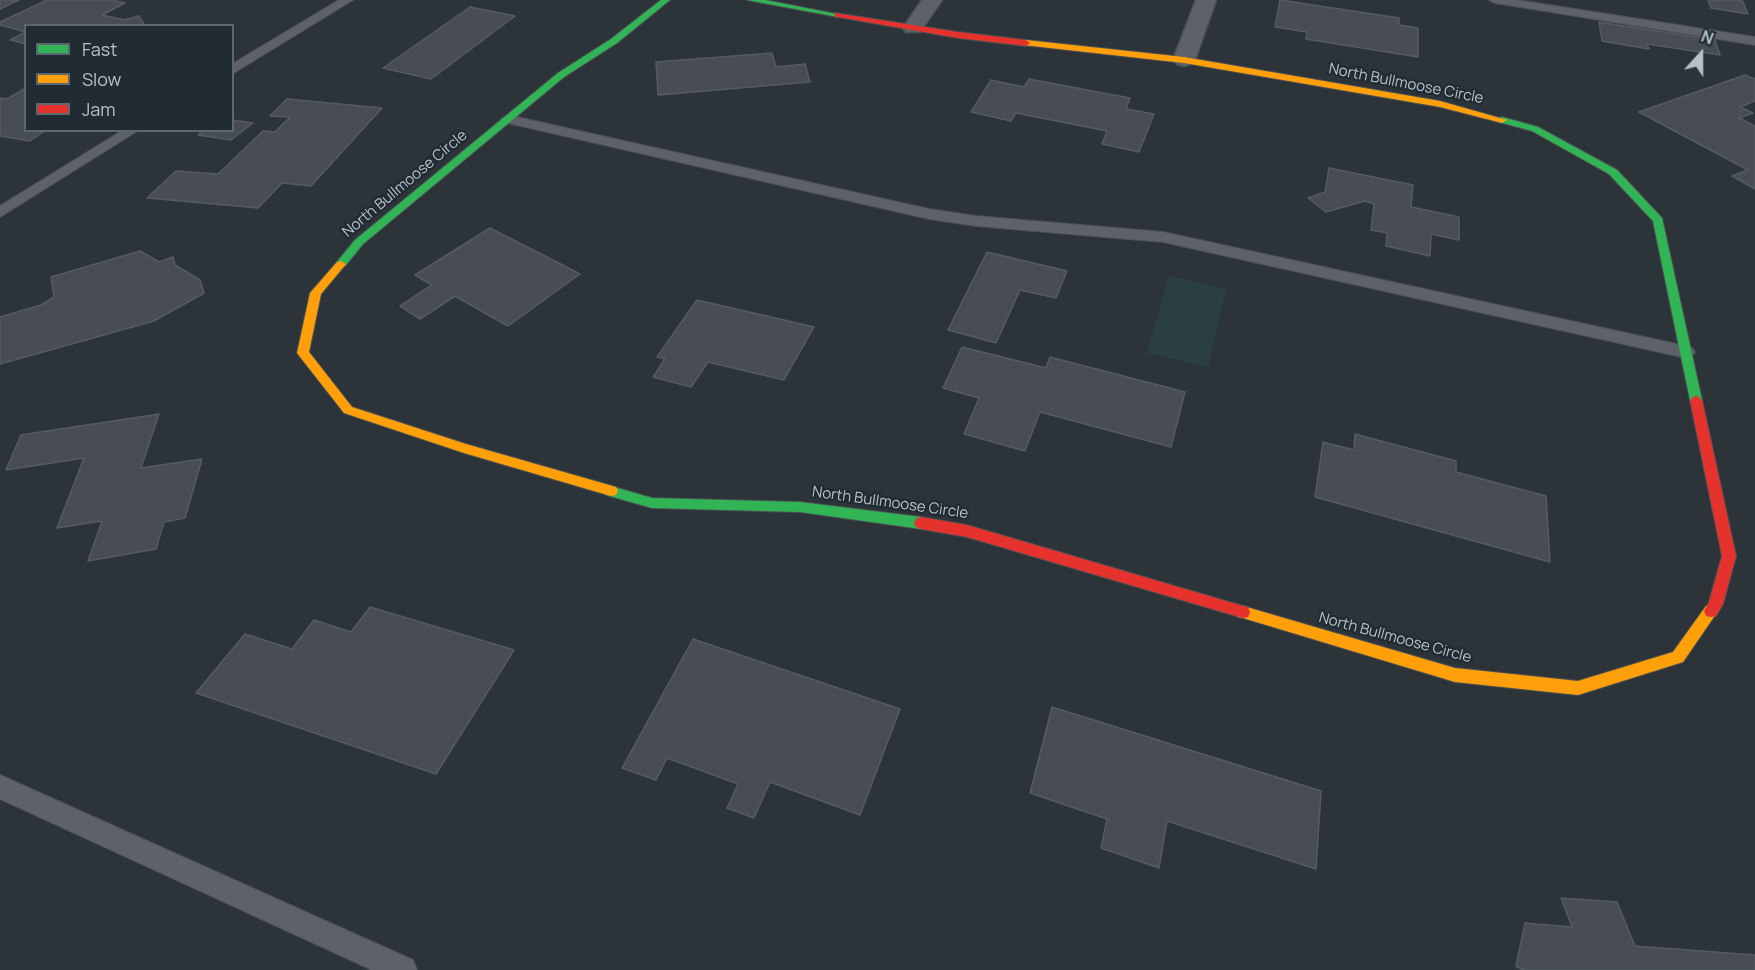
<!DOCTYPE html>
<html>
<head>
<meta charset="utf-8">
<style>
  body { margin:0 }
  #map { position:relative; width:1755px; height:970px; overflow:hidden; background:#2d3439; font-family:Manrope,sans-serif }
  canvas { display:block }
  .legend { position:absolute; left:24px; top:24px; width:210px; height:108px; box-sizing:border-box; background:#202b34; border:2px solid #5c6770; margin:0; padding:8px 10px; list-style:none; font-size:18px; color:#b7c1ca }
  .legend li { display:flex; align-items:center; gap:12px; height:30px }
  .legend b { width:30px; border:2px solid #5c6770 }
  .north { position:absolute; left:1671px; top:24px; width:60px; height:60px; -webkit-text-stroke:4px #202b34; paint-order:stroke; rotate:21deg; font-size:16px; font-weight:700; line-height:24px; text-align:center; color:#b7c1ca }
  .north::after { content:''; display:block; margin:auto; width:21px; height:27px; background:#b7c1ca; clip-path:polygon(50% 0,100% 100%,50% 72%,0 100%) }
</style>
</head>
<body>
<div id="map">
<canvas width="1755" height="970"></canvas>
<ul class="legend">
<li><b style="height:8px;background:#30b455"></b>Fast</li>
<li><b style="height:8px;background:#ff9f0a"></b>Slow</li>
<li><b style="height:8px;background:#e5322d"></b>Jam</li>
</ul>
<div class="north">N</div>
</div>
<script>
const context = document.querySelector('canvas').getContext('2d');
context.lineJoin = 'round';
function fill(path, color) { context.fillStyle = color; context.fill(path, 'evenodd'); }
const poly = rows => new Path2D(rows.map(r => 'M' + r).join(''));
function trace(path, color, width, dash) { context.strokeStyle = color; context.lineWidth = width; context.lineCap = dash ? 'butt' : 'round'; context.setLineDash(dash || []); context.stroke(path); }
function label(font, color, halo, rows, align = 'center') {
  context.font = font + ' Manrope,sans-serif'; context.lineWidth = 4.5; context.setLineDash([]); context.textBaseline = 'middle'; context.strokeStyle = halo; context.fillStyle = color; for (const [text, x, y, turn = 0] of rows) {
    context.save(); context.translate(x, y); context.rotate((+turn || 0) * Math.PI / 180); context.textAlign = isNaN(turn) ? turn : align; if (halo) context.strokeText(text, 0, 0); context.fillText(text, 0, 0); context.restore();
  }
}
const green = poly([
  [1169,276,1226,289,1208,367,1147,353]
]);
const building = poly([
  [0,0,19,0,0,9,0,0],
  [47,0,112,0,125,3,102,15,125,20,139,16,145,26,26,26,26,32,0,25,0,22,47,0],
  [1280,0,1399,18,1399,25,1418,28,1418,57,1306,39,1307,32,1275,27,1280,0],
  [1708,0,1742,0,1748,14,1711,8,1708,0],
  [470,7,515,16,431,79,383,68,470,7],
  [1599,22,1715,40,1720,55,1647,44,1649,49,1602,41,1599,22],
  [26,32,26,44,10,40,26,32],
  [772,53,776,67,805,64,810,82,658,95,656,62,772,53],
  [1745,75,1755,79,1755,101,1740,107,1753,113,1739,118,1755,126,1755,189,1732,176,1748,170,1639,112,1745,75],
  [1029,79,1130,98,1126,109,1154,114,1139,152,1102,144,1107,131,1016,113,1011,121,971,112,991,80,1024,87,1029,79],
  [26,88,26,130,46,130,30,141,0,136,0,98,7,99,26,88],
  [287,99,382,108,311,186,282,183,258,208,147,198,176,171,218,174,263,131,275,132,290,117,270,116,287,99],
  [232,120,253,123,231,140,198,135,203,130,232,130,232,120],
  [1329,168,1413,185,1411,207,1459,217,1459,240,1431,234,1430,256,1386,246,1387,233,1371,230,1374,204,1365,201,1326,212,1308,198,1325,192,1329,168],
  [490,228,580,274,508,326,455,296,420,319,400,306,432,285,415,275,490,228],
  [140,251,159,262,173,257,175,265,200,280,204,293,154,321,0,364,0,317,41,305,54,297,51,277,140,251],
  [987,252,1067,271,1056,298,1020,290,996,343,948,330,987,252],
  [697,300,814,327,784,380,708,362,691,387,653,377,665,359,657,357,697,300],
  [962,347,1046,368,1050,357,1185,392,1171,447,1040,412,1025,451,964,434,979,398,943,388,962,347],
  [159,414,141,468,202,459,185,518,164,522,156,549,88,561,102,521,57,528,84,458,6,470,21,435,159,414],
  [1355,434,1456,461,1456,472,1546,496,1550,562,1315,497,1323,442,1354,450,1355,434],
  [370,607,514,650,436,774,196,693,245,634,292,649,314,620,351,632,370,607],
  [693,639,900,709,860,815,770,782,754,818,727,808,738,784,667,758,656,780,622,768,693,639],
  [1052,707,1321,791,1316,869,1167,821,1159,868,1101,848,1107,819,1030,793,1052,707],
  [1561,898,1617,902,1635,946,1755,955,1755,970,1523,970,1516,966,1525,923,1572,927,1561,898]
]);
const lane = poly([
  [339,0,353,0,232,74,232,64,339,0],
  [1489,0,1517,0,1755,37,1755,45,1495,3,1489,0],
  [508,115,929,209,976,216,1163,232,1686,346,1692,348,1695,352,1692,356,1686,358,1163,242,976,226,929,219,503,122,501,119,508,115],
  [123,130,139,130,0,217,0,206,123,130],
  [0,775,413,960,417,970,372,970,0,799,0,775]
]);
const street = poly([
  [922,0,942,0,920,32,906,32,903,28,922,0],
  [1196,0,1216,0,1195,60,1191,64,1184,66,1177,64,1173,60,1196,0]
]);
const fast = poly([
  [661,0,670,0,617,43,564,77,363,244,345,266,337,266,337,262,355,240,558,73,611,39,661,0],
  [747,0,765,0,842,15,838,17,747,0],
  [1502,117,1538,127,1617,170,1662,218,1702,400,1700,403,1692,403,1690,400,1653,221,1609,174,1532,131,1499,122,1499,118,1502,117],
  [611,486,652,498,800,502,921,517,926,519,928,523,926,527,921,529,800,512,652,508,606,495,604,491,606,487,611,486]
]);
const slow = poly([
  [1026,40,1184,57,1440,101,1507,120,1502,123,1440,107,1184,63,1023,45,1023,41,1026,40],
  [341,261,346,264,321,294,309,352,352,407,466,444,616,487,618,491,616,495,611,496,464,453,344,413,297,353,310,293,337,262,341,261],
  [1711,605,1716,606,1718,611,1683,662,1578,695,1455,682,1243,618,1238,617,1236,612,1238,607,1243,606,1455,668,1578,681,1673,652,1706,606,1711,605]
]);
const jam = poly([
  [835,13,958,32,1026,40,1030,43,1026,46,958,38,838,17,835,17,835,13],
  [1696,395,1702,400,1736,556,1723,604,1716,616,1711,617,1706,616,1704,611,1709,602,1722,556,1690,400,1696,395],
  [921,517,967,525,1243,606,1248,607,1250,612,1248,617,1243,618,967,537,921,529,916,527,914,523,916,519,921,517]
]);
const streetNames = [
  ["North Bullmoose Circle",1406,84,11],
  ["North Bullmoose Circle",405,184,-40],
  ["North Bullmoose Circle",890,503,8],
  ["North Bullmoose Circle",1395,638,15]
];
fill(green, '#2a4040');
fill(building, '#474d52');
trace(building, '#545c61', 1.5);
trace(lane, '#4b5054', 2);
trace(street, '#4b5054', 3);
trace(fast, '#4b5054', 2);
trace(slow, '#4b5054', 2);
trace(jam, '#4b5054', 2);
fill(lane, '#5d6268');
fill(street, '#5d6268');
fill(fast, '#30b455');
fill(slow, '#ff9f0a');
fill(jam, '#e5322d');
label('15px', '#b7c1ca', '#202b34', streetNames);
</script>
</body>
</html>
